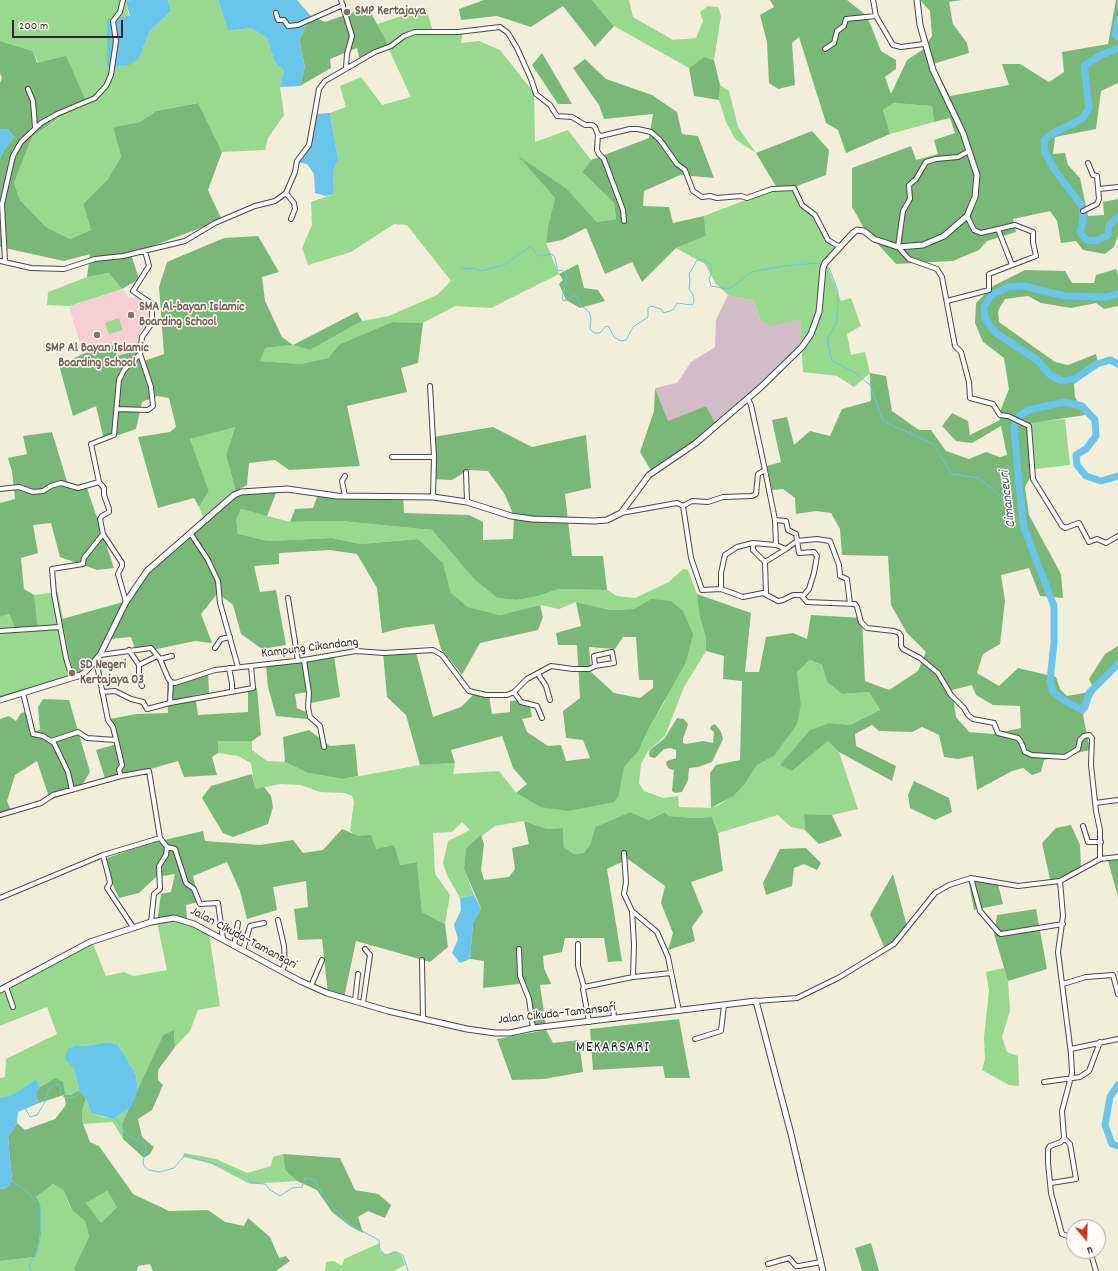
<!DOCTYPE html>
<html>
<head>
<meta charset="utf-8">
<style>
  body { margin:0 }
  #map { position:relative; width:1118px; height:1271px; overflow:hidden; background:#f2eeda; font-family:Dekko,sans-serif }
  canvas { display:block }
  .north { position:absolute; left:1066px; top:1219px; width:40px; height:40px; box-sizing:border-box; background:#fdfcf7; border:1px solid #a9a8a5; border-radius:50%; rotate:161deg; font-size:11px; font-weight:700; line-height:16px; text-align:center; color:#2b2b2b }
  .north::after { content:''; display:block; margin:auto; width:14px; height:18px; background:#c8321e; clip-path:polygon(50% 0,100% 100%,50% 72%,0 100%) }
  .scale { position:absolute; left:12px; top:20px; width:111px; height:18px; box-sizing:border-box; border:2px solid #2b2b2b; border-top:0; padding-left:5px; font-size:12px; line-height:14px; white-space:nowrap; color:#2b2b2b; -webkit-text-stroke:3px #fdfcf7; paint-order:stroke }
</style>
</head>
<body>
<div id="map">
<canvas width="1118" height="1271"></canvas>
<div class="north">U</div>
<div class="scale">200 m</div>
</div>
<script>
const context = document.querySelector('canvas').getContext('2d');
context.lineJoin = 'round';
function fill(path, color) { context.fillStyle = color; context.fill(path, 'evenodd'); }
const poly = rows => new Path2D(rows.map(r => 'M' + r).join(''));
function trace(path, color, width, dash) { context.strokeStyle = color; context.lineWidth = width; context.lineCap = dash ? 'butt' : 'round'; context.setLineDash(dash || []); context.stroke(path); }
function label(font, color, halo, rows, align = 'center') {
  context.font = font + ' Dekko,sans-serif'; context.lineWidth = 3; context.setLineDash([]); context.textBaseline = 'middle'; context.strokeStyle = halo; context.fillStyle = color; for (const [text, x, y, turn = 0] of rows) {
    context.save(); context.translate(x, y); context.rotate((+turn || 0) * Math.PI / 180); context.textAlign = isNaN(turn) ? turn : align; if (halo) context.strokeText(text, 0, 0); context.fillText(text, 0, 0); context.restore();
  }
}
const built = poly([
  [122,289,129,298,137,297,148,307,150,324,140,333,140,350,117,356,113,345,83,354,69,306]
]);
const industrial = poly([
  [728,295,754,301,760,319,800,319,802,351,716,424,706,406,668,422,655,388,677,383,691,362,715,347,716,320]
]);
const green = poly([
  [0,0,131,0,126,3,139,58,150,31,171,11,168,0,218,0,228,31,251,28,267,38,275,63,284,70,280,87,284,115,268,138,265,150,222,152,197,103,156,111,140,122,113,127,121,157,108,179,83,204,91,230,70,239,46,227,20,200,14,183,32,137,60,118,33,51,0,41],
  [592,0,629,0,633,17,673,40,696,38,703,21,700,12,708,6,718,7,721,16,714,60,704,57,689,68,614,26],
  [426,8,433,31,463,29,461,43,479,41,500,50,534,93,535,142,568,130,591,160,582,172,614,203,616,219,597,222,567,189,520,158,555,198,548,226,546,243,559,274,491,308,455,306,423,323,392,322,340,344,328,358,300,364,259,361,264,348,293,345,310,350,362,321,389,316,437,295,451,281,407,225,394,224,351,252,308,265,302,248,312,225,311,202,334,194,333,172,338,160,330,113,346,107,340,86,361,77,382,105,411,97,377,24],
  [720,85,729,91,738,127,756,153,735,139,726,122,719,100],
  [894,103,932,106,934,122,890,134,883,110],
  [797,186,802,206,817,216,830,241,841,247,826,263,841,301,851,298,861,326,847,334,851,355,865,352,870,373,854,387,837,376,803,372,800,319,771,326,760,319,754,301,728,295,716,284,705,264,676,248,706,236,704,216,777,188],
  [109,273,122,289,69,306,47,305,48,292,87,277],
  [119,318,123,330,109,334,105,323],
  [1065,419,1070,465,1035,469,1031,422],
  [235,426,226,455,236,492,205,521,199,507,209,491,190,439],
  [241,509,290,522,341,521,432,530,475,580,497,598,517,600,538,596,559,589,607,590,617,596,635,598,669,582,683,569,688,570,697,594,699,614,706,638,706,651,684,687,665,736,648,751,641,764,639,783,644,791,663,798,678,796,679,807,711,808,721,804,745,784,757,765,774,756,801,704,797,672,810,660,822,665,827,682,842,694,869,692,880,710,850,725,830,723,792,771,828,741,839,752,858,809,832,815,804,814,805,830,791,827,778,815,718,833,712,817,694,818,669,816,665,812,649,820,630,812,595,827,591,843,584,853,574,854,564,847,563,828,547,829,524,821,495,826,466,848,464,869,474,895,460,898,447,875,443,863,448,841,470,830,462,822,452,832,433,833,435,874,450,895,445,924,422,912,417,862,400,865,350,831,354,802,352,796,345,793,320,792,301,785,281,784,255,789,251,763,238,756,218,753,218,741,252,741,252,750,267,761,285,762,308,773,343,779,420,765,455,763,453,774,499,771,516,793,540,807,619,795,624,767,638,752,647,732,665,701,651,599,634,609,611,610,576,602,559,609,540,605,500,615,468,607,451,593,443,563,418,539,360,544,332,538,268,541,238,534,236,520],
  [58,592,74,678,0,700,0,617,9,614,38,627,34,595],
  [187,919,209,933,220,1006,198,1010,190,1031,175,1047,174,1030,163,1035,138,1092,136,1075,124,1054,117,1044,107,1042,85,1046,77,1045,74,1068,79,1090,71,1095,64,1095,55,1078,40,1087,36,1079,12,1095,0,1098,0,1078,5,1077,6,1059,57,1034,47,1007,0,1026,0,988,67,954,93,944,106,976,124,972,134,976,167,970,157,922],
  [1004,968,1008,981,1010,1011,1002,1037,1007,1052,1018,1056,1019,1086,1009,1085,982,1070,985,1059,984,1037,989,991,986,972],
  [86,1098,91,1113,103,1117,113,1119,130,1108,122,1124,123,1139,113,1122,83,1124,82,1111],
  [184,1153,216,1159,247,1173,271,1166,273,1157,283,1154,285,1170,297,1181,250,1184,210,1163,183,1157],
  [53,1184,64,1191,71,1209,85,1221,89,1237,74,1268,75,1271,0,1271,0,1261,35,1257,36,1197],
  [107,1191,117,1207,101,1223,86,1203],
  [380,1243,380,1251,386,1255,395,1251,402,1256,405,1265,394,1271,325,1271,326,1262,334,1261,342,1266,344,1259]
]);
const forest = poly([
  [484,0,592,0,614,26,595,47,563,6,531,27,497,16,461,20,459,9],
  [770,0,847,0,867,16,881,51,896,60,896,69,885,77,891,94,907,60,922,50,932,36,930,11,920,0,962,0,949,2,953,24,967,43,969,53,933,64,950,96,1009,85,1002,64,1020,64,1049,82,1064,72,1062,52,1108,44,1116,0,1118,0,1118,83,1101,91,1096,129,1055,137,1053,154,1065,153,1068,165,1080,178,1088,216,1104,215,1103,202,1118,199,1118,236,1114,247,1105,254,1083,250,1076,241,1061,243,1057,221,1050,211,1013,219,1016,232,987,241,979,250,953,261,896,264,865,230,852,207,852,168,911,146,916,160,938,154,934,140,955,133,950,118,934,122,932,106,894,103,883,110,890,134,846,153,838,130,826,123,799,37,792,43,795,85,778,89,769,83,767,42,760,15,774,7],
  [368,7,388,45,360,62,357,48,330,59,331,68,300,86,305,67,299,40,311,16,325,22],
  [0,41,33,51,37,63,66,56,85,99,32,137,14,183,20,200,46,227,70,239,91,230,83,204,108,179,121,157,113,127,140,122,156,111,198,103,222,152,208,190,222,220,131,254,139,279,122,289,109,273,87,277,90,254,64,261,0,247,0,159,3,151,14,137,8,129,0,129,0,83,2,78,0,73],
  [542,53,572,104,558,104,532,65],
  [704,57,714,60,720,85,719,100,694,96,689,68],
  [585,59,606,79,652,95,677,112,682,134,698,136,714,178,680,175,644,191,643,206,669,207,673,223,704,216,706,236,676,248,642,282,632,262,605,274,586,228,562,240,546,243,548,226,555,198,518,156,567,189,597,222,616,219,614,203,582,172,591,160,649,138,653,114,604,119,599,105,573,68],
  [812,131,829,150,826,175,797,186,777,188,756,153],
  [258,236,279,272,262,277,265,301,282,337,293,345,357,312,362,321,310,350,293,345,265,348,260,361,300,364,328,358,340,344,392,322,423,323,418,363,401,368,407,392,347,406,360,466,289,470,275,460,249,463,247,485,236,491,251,493,276,493,267,516,241,509,236,520,238,534,268,541,332,538,360,544,418,539,443,563,451,593,468,607,500,615,540,605,543,617,538,630,480,643,462,675,441,649,434,624,402,628,382,633,377,588,357,554,330,550,279,553,279,564,254,566,260,592,276,590,286,645,262,649,241,634,233,605,218,593,201,614,212,643,195,641,157,649,135,649,131,637,110,639,101,658,81,676,74,678,62,619,127,601,149,569,236,492,226,455,235,427,190,439,209,491,199,507,194,498,158,508,138,437,170,432,176,427,169,398,157,396,142,402,136,429,104,440,96,406,73,416,59,365,83,354,114,345,117,356,140,350,144,361,164,354,159,287,167,262,224,238],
  [578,264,584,288,598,290,605,301,580,308,566,300,559,284,563,280,559,274],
  [1116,269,1118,275,1118,306,1104,309,1096,303,1071,308,1041,303,1028,296,1005,299,998,311,999,322,1055,362,1068,365,1096,354,1099,366,1074,384,1075,397,1086,415,1031,423,1035,469,1025,487,1029,515,1061,574,1063,598,1040,596,1029,568,1001,575,1005,601,1000,644,983,654,977,673,999,686,1018,668,1056,677,1060,689,1067,696,1095,691,1089,679,1105,654,1118,646,1118,667,1095,691,1083,715,1090,750,1044,760,1041,772,1032,775,1023,768,1012,771,977,790,973,756,958,759,944,757,939,735,922,727,912,732,879,731,872,725,855,734,856,746,896,766,892,781,839,752,828,741,792,771,780,765,810,730,830,723,850,725,880,710,869,692,842,694,827,682,822,665,810,660,797,672,801,704,797,724,774,756,757,765,745,784,733,796,711,808,710,773,716,765,740,760,742,681,723,679,724,656,706,651,706,638,699,614,697,594,751,613,745,672,759,672,766,637,793,633,807,639,811,615,862,618,865,681,889,690,918,671,926,652,907,633,891,605,888,556,842,555,840,529,831,513,816,511,796,514,795,498,783,489,772,490,767,466,781,462,772,420,787,417,794,445,810,431,830,436,842,409,871,401,870,373,886,376,892,411,919,430,931,430,946,451,969,459,986,452,1000,457,1007,455,1001,426,972,443,956,441,942,426,952,413,968,421,970,435,1000,420,999,414,1009,389,1004,358,983,342,975,323,976,303,993,286,1025,270,1065,271,1072,283,1094,283,1096,275],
  [972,685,976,695,993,705,1020,706,1021,728,993,734,969,732,956,717,952,690],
  [655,388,668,421,706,406,716,424,686,451,652,472,640,452,654,411],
  [493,427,532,447,586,435,591,488,565,494,572,556,603,556,607,590,559,589,538,596,517,600,497,598,475,580,432,530,341,521,290,522,295,509,313,508,318,494,403,494,404,513,469,515,483,522,483,540,513,539,514,516,504,493,488,471,468,470,452,480,433,479,433,437],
  [52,432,69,488,87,488,114,568,97,570,60,557,51,523,33,525,38,553,21,558,24,589,34,595,38,627,16,629,9,614,0,617,0,503,15,499,12,471,8,458,27,454,23,436],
  [651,599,671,601,683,611,693,634,686,662,647,732,638,752,624,767,619,795,614,802,568,811,540,807,516,793,527,784,513,768,502,736,451,750,455,763,420,765,406,715,387,697,383,652,399,654,416,652,433,717,461,707,476,692,489,695,492,714,510,712,510,701,529,700,532,717,522,719,527,732,548,746,561,745,566,761,590,758,583,740,566,738,563,711,580,698,577,645,558,645,556,633,581,626,576,602,611,610,634,609],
  [623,637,636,637,639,680,653,680,653,688,640,698,614,693,591,672,589,647,615,649],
  [334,656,340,697,311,703,308,692,295,694,297,708,306,712,307,719,276,716,268,687,266,666],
  [208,673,209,693,195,695,198,715,248,712,248,690,257,688,261,735,252,741,218,741,218,753,212,757,217,775,184,777,178,761,106,782,96,750,117,744,110,719,136,714,168,713,167,680,188,681],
  [43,699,69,700,90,772,79,790,50,800,37,761,15,775,7,801,12,813,0,817,0,719,9,716,16,721,21,713,28,711,35,731,40,730,38,707],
  [677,718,684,719,688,724,683,739,683,743,686,744,703,741,713,743,714,732,710,729,711,726,715,724,721,732,723,739,712,762,698,767,689,768,688,780,682,792,675,793,672,791,674,770,669,769,666,764,667,761,676,758,676,750,670,748,664,749,655,758,650,757,649,754,650,750,665,738],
  [309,730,330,746,355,744,358,776,343,779,308,773,285,762,283,737],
  [252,774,255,789,264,787,271,796,273,807,268,824,233,837,223,833,202,798,211,786],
  [914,781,949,798,952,812,935,820,910,808,908,795],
  [630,812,649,820,665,812,669,816,694,818,712,817,718,833,723,871,691,882,703,912,692,927,695,941,668,950,673,933,661,903,665,886,628,859,607,869,622,961,608,962,604,938,565,938,562,952,543,956,544,968,551,984,540,985,546,1026,532,1028,526,983,483,988,484,961,470,959,473,923,481,908,464,869,466,848,481,835,484,844,481,870,484,880,509,877,515,869,512,848,529,844,524,821,547,829,563,828,564,847,574,854,584,853,591,843,595,827],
  [804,814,832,815,842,836,819,844,805,830],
  [1071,825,1080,845,1081,869,1062,880,1050,879,1042,843,1056,828],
  [342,829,359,836,371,835,376,849,394,845,400,865,417,862,422,912,445,924,448,947,430,962,356,941,344,998,328,994,322,939,298,940,294,909,308,907,306,881,273,887,277,910,247,919,240,891,227,862,193,876,199,902,186,905,187,919,157,922,161,894,171,892,175,874,156,877,139,893,119,898,101,860,151,843,203,831,205,841,260,845,293,840,303,853,323,850],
  [806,848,821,863,817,870,804,864,794,868,792,886,766,895,763,883,780,849],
  [1118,854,1118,897,1107,857],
  [893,874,907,926,899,938,885,949,870,914],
  [968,879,998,884,1003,904,974,910],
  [1036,909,1047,969,1008,981,994,934,997,915],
  [679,1019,690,1078,665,1078,663,1066,593,1070,590,1029],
  [174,1030,175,1047,158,1070,158,1080,163,1085,152,1110,138,1119,142,1137,154,1147,150,1154,144,1158,123,1139,122,1124,163,1035],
  [546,1030,553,1043,579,1040,583,1072,544,1079,512,1080,497,1039],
  [55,1078,63,1082,65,1095,71,1095,79,1090,86,1098,82,1111,83,1124,90,1142,99,1146,133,1194,169,1211,208,1210,225,1222,244,1226,248,1218,270,1237,279,1258,286,1256,290,1261,276,1271,153,1271,150,1264,138,1266,137,1271,75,1271,74,1268,89,1237,85,1221,72,1210,64,1191,53,1184,36,1197,40,1204,41,1233,35,1257,0,1261,0,1189,6,1188,12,1181,8,1137,17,1123,25,1130,55,1119,66,1105,64,1095,39,1103,35,1093,40,1087],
  [107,1191,117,1207,101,1223,86,1203],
  [283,1154,340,1158,355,1190,378,1194,391,1205,385,1218,368,1211,358,1217,363,1233,350,1226,332,1212,317,1190,297,1181,285,1170],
  [871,1243,879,1271,862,1271,855,1248]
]);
const water = poly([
  [131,0,168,0,171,11,150,31,139,58,129,65,107,67,107,19,130,16,126,2],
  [218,0,297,0,311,16,299,40,305,67,300,86,280,87,284,70,275,63,267,38,251,28,228,31],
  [330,113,338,160,333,172,334,194,326,196,315,193,314,174,307,164,297,162,310,148,311,131,316,114],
  [0,129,8,129,14,137,3,151,0,159],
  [474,895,481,908,473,923,470,959,460,963,452,953,458,939,454,925,461,910,460,898],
  [107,1042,117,1044,124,1054,136,1075,138,1092,130,1108,113,1119,91,1113,86,1098,79,1090,74,1068,65,1059,68,1049,77,1045,85,1046],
  [36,1079,40,1087,36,1093,39,1103,18,1112,17,1123,8,1137,12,1181,6,1188,0,1189,0,1098,12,1095]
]);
const stream = poly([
  [460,267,463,269,474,268,479,271,485,270,504,265,531,246,537,255,541,256,552,254,555,258,558,271,562,270,566,274,567,278,562,298,564,301,573,296,577,296,580,305,589,312,591,318,590,329,594,333,600,333,606,326,609,327,614,337,621,341,626,340,633,327,648,317,648,308,651,306,661,309,664,313,673,310,677,303,692,305,694,302,693,295,689,289,690,280,689,274,697,260,704,260,711,266,712,272,709,279,711,286,728,289,738,283,751,272,784,266,819,263,823,265],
  [825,267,829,268,838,291,837,321,827,340,832,361,854,372,870,385,883,421,933,444,952,474,979,478,1006,501,1024,528],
  [25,1108,30,1117,37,1115,45,1102,48,1090,56,1084,60,1086,61,1095,67,1098,74,1097,80,1092],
  [114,1116,127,1135,145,1145,146,1148,143,1162,144,1166,149,1170,160,1172,174,1168,185,1155,224,1167,247,1177,253,1183,265,1184,270,1190,280,1196,292,1188,302,1187,305,1178,315,1180,325,1198,349,1224,379,1240,379,1247,383,1253,386,1255,396,1252,403,1255,408,1271],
  [12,1181,26,1190,40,1206,41,1226,38,1251,29,1265,31,1271]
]);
const river = poly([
  [1118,19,1115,34,1118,37],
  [1118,48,1099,56,1084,66,1089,108,1082,119,1053,133,1044,140,1045,152,1054,169,1082,206,1083,220,1080,233,1087,240,1097,241,1108,235,1109,225,1118,217],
  [1118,294,1107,297,1065,296,1024,286,1009,287,992,294,984,307,985,319,996,333,1037,360,1051,376,1062,381,1075,379,1097,364,1110,360,1118,364],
  [1118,476,1101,481,1086,476,1077,465,1076,455,1086,449,1096,436,1095,420,1082,406,1064,402,1029,410,1019,416,1014,426,1019,486,1024,528,1054,606,1054,643,1050,681,1053,692,1065,701,1082,710,1085,707,1089,693,1118,664],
  [1118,1085,1110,1097,1105,1125,1112,1144,1118,1146]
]);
const minor = poly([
  [341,0,352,36,347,54,346,68],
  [873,0,876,16,893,45,901,47,924,44],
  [276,13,278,20,284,20,288,26,298,25,343,5],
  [825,49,834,43,837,31,844,26,846,19,876,16],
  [28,89,33,101,35,127],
  [598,134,597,150,599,154,604,159,623,210,624,221],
  [969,151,958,157,936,159,926,162,916,179,909,185,910,199,903,211,898,247,909,259,937,269,942,277,955,346,961,352,969,382,970,398,993,404,1000,415,1008,416,1029,426,1033,479,1062,526,1065,528,1079,523,1089,542,1097,539,1106,543,1118,536],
  [1099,189,1118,187],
  [1083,211,1097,204,1099,199,1097,176,1093,175,1088,163],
  [291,219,295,209,294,203,286,193,295,172,297,161,309,145,319,89,325,81,375,52,391,46,404,36,415,32,458,32,500,27,508,33,517,48,531,79,536,94,550,105,557,116,572,117,585,125,592,125,595,127,598,135,601,136,630,129,638,129,651,132,660,140,677,164,685,170,693,191,702,197,710,196,717,198,741,196,747,198,772,189,794,188,802,205,815,215,828,240,840,247],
  [998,229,1012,265],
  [0,261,31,268,64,269,95,259,123,256,185,241,215,223,255,206,275,201,286,193],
  [5,261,2,204,13,156,21,142,41,123,57,114,95,98,106,86,111,75,116,41,113,21,120,12,123,0],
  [947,301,989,290,989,274,1036,256,1033,242,1033,232,1015,225,981,233,974,230,967,216],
  [430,386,434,457,433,497],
  [117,409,148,410,153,406,151,387,140,354],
  [392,457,434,457],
  [466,472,467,502],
  [345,476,342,481,345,496],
  [0,489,19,487,33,492,43,491,51,486,61,483,78,488,99,482],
  [683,506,692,501,708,502,723,497,752,496,756,494,758,474,765,470],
  [621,513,677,503,683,506,691,558,702,590,721,589,743,597,763,593,778,601,783,600,793,595,801,595,807,602,855,604,857,607,861,622,867,628,894,631,899,633,901,636,901,646,903,649,920,658,938,673,951,695,964,708,968,715,973,719,994,723,998,733,1018,738,1021,742,1025,752,1032,755,1065,757,1078,749,1080,740,1084,736,1089,735,1092,738,1091,765,1096,811,1100,830,1100,859,1060,881,1018,886,971,878,949,885,935,893,894,944,838,978,797,998,756,1001],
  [775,520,786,521,788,530,796,534,799,553,814,552,817,556,814,573,809,589,803,596],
  [191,534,208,560,218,581,220,603,238,667],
  [753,543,753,550,765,562,766,594],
  [776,545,786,549,797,541,817,539,830,541,839,565,840,576,847,579,850,604],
  [765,562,786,549],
  [721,589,721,573,725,555,737,547,753,543,776,545,775,520,765,470,751,405,748,399],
  [288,598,298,661],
  [126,602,118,574,122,566,122,563,103,534,100,519,102,516,109,512,109,509,104,495,104,488,99,482,91,444,114,435,119,380,124,370,140,354,142,337,152,323,152,304,133,291,149,266,145,251],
  [0,631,60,627],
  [215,648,221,639,230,637],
  [129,650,139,665,139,680,142,686],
  [100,655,151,648,160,659,168,678,171,682,175,683,215,670,304,660,356,651,384,653,433,650,442,655,469,691,486,695,507,695,514,692,527,679,551,666,573,669,589,669,595,666,614,663,612,652,594,656,595,666],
  [160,659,172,656],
  [304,660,309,693,308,707,310,717,320,726,324,747],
  [94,663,97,665,108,720,113,727,122,765,119,770,121,776],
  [139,665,157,656],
  [229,668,232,683,232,691],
  [538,674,546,686,550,700],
  [72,678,66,658,54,594,52,569,83,564,84,558,103,534],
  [102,692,115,691,131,699,143,702,147,709,170,703,171,682],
  [514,692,521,702,537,706,542,718],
  [23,693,33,734,43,736,54,743,68,772,72,790],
  [170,703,253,688,251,666],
  [51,741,78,732,87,738,116,740],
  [1095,803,1118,800],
  [0,815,41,803,53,795,121,776,149,771,160,838,167,847,175,849,186,883,194,889,200,904,218,903,223,939],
  [1083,826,1088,842,1101,842],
  [624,853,626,882,624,894,632,911,657,932,668,957,679,1011],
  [103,855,109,878,110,883,107,888,133,927],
  [1100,859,1118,857],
  [971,878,980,911,999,933,1001,934,1063,924],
  [1060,881,1063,916,1058,952,1071,1054,1072,1073,1062,1111,1064,1138,1061,1142,1050,1146,1048,1149,1048,1163,1051,1193,1062,1234,1074,1238],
  [0,898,103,855,160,838],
  [278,920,284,946,285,964,282,971],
  [151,922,154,894,160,889,159,866,166,855,167,847],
  [578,944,578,966,584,987],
  [234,946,238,923],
  [519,949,520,976,529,999,533,1028],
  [243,950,250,926,264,923],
  [422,960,423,1018],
  [633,977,671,973],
  [1063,984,1086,977,1113,975,1118,994],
  [311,986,322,960],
  [6,987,13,1007],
  [355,1001,358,974],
  [363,1003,370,955,365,949],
  [613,1004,614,1019],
  [589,1022,583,989,584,987,633,977,634,944,632,911],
  [695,1039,721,1031,724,1005],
  [1071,1049,1118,1039],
  [1044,1082,1080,1077,1089,1071,1100,1042],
  [1051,1183,1076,1179,1070,1144,1064,1138],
  [1090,1251,1096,1271],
  [768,1264,789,1258,796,1266,799,1266,821,1262]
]);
const tertiary = poly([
  [0,700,81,675,86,671,100,655,126,602,147,571,234,495,241,492,287,489,337,496,433,497,467,502,511,516,532,519,595,521,607,520,621,513,649,475,696,443,761,387,802,347,811,334,819,312,823,268,825,263,853,233,857,230,864,231,874,239,898,247,923,245,944,236,967,216,975,197,977,175,963,133,933,70,920,25,917,0],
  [0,990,90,942,151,922,174,918,194,924,300,981,327,993,388,1011,467,1029,495,1033,510,1033,533,1028,756,1001,791,1134,823,1271]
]);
const markers = [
  [347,12,4,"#8d6e63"],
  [131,315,4,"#8d6e63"],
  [97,335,4,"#8d6e63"],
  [72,673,4,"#8d6e63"]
];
const educationNames = [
  ["SMP Kertajaya",355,12],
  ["SMA Al-bayan Islamic",139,308],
  ["Boarding School",139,323],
  ["SMP Al Bayan Islamic",97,349,"center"],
  ["Boarding School",97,364,"center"],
  ["SD Negeri",80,666],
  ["Kertajaya 03",80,681]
];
const streetNames = [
  ["Kampung Cikandang",310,649,-7],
  ["Jalan Cikuda–Tamansari",243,939,28],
  ["Jalan Cikuda–Tamansari",557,1015,-6]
];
const waterNames = [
  ["Cimanceuri",1009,499,-97]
];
const quarterNames = [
  ["MEKARSARI",613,1049]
];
fill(built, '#f7cfd2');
fill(industrial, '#d2bdc6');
fill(green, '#98d88f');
fill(forest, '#7ab87a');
fill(water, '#6bc4e9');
trace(stream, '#6bc4e9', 1);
trace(river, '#6bc4e9', 7);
trace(minor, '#494845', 6);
trace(tertiary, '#494845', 7);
trace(minor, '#fff', 4);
trace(tertiary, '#fff', 5);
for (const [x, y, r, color] of markers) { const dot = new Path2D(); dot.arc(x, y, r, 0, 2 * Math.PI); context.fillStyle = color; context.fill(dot); trace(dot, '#fdfcf7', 1.5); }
label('bold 13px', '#785e54', '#fdfcf7', educationNames, 'left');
label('13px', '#2b2b2b', '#fdfcf7', streetNames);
label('italic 14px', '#3e5964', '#fdfcf7', waterNames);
context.letterSpacing = '1px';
label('15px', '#2b2b2b', '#fdfcf7', quarterNames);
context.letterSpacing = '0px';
</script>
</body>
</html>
